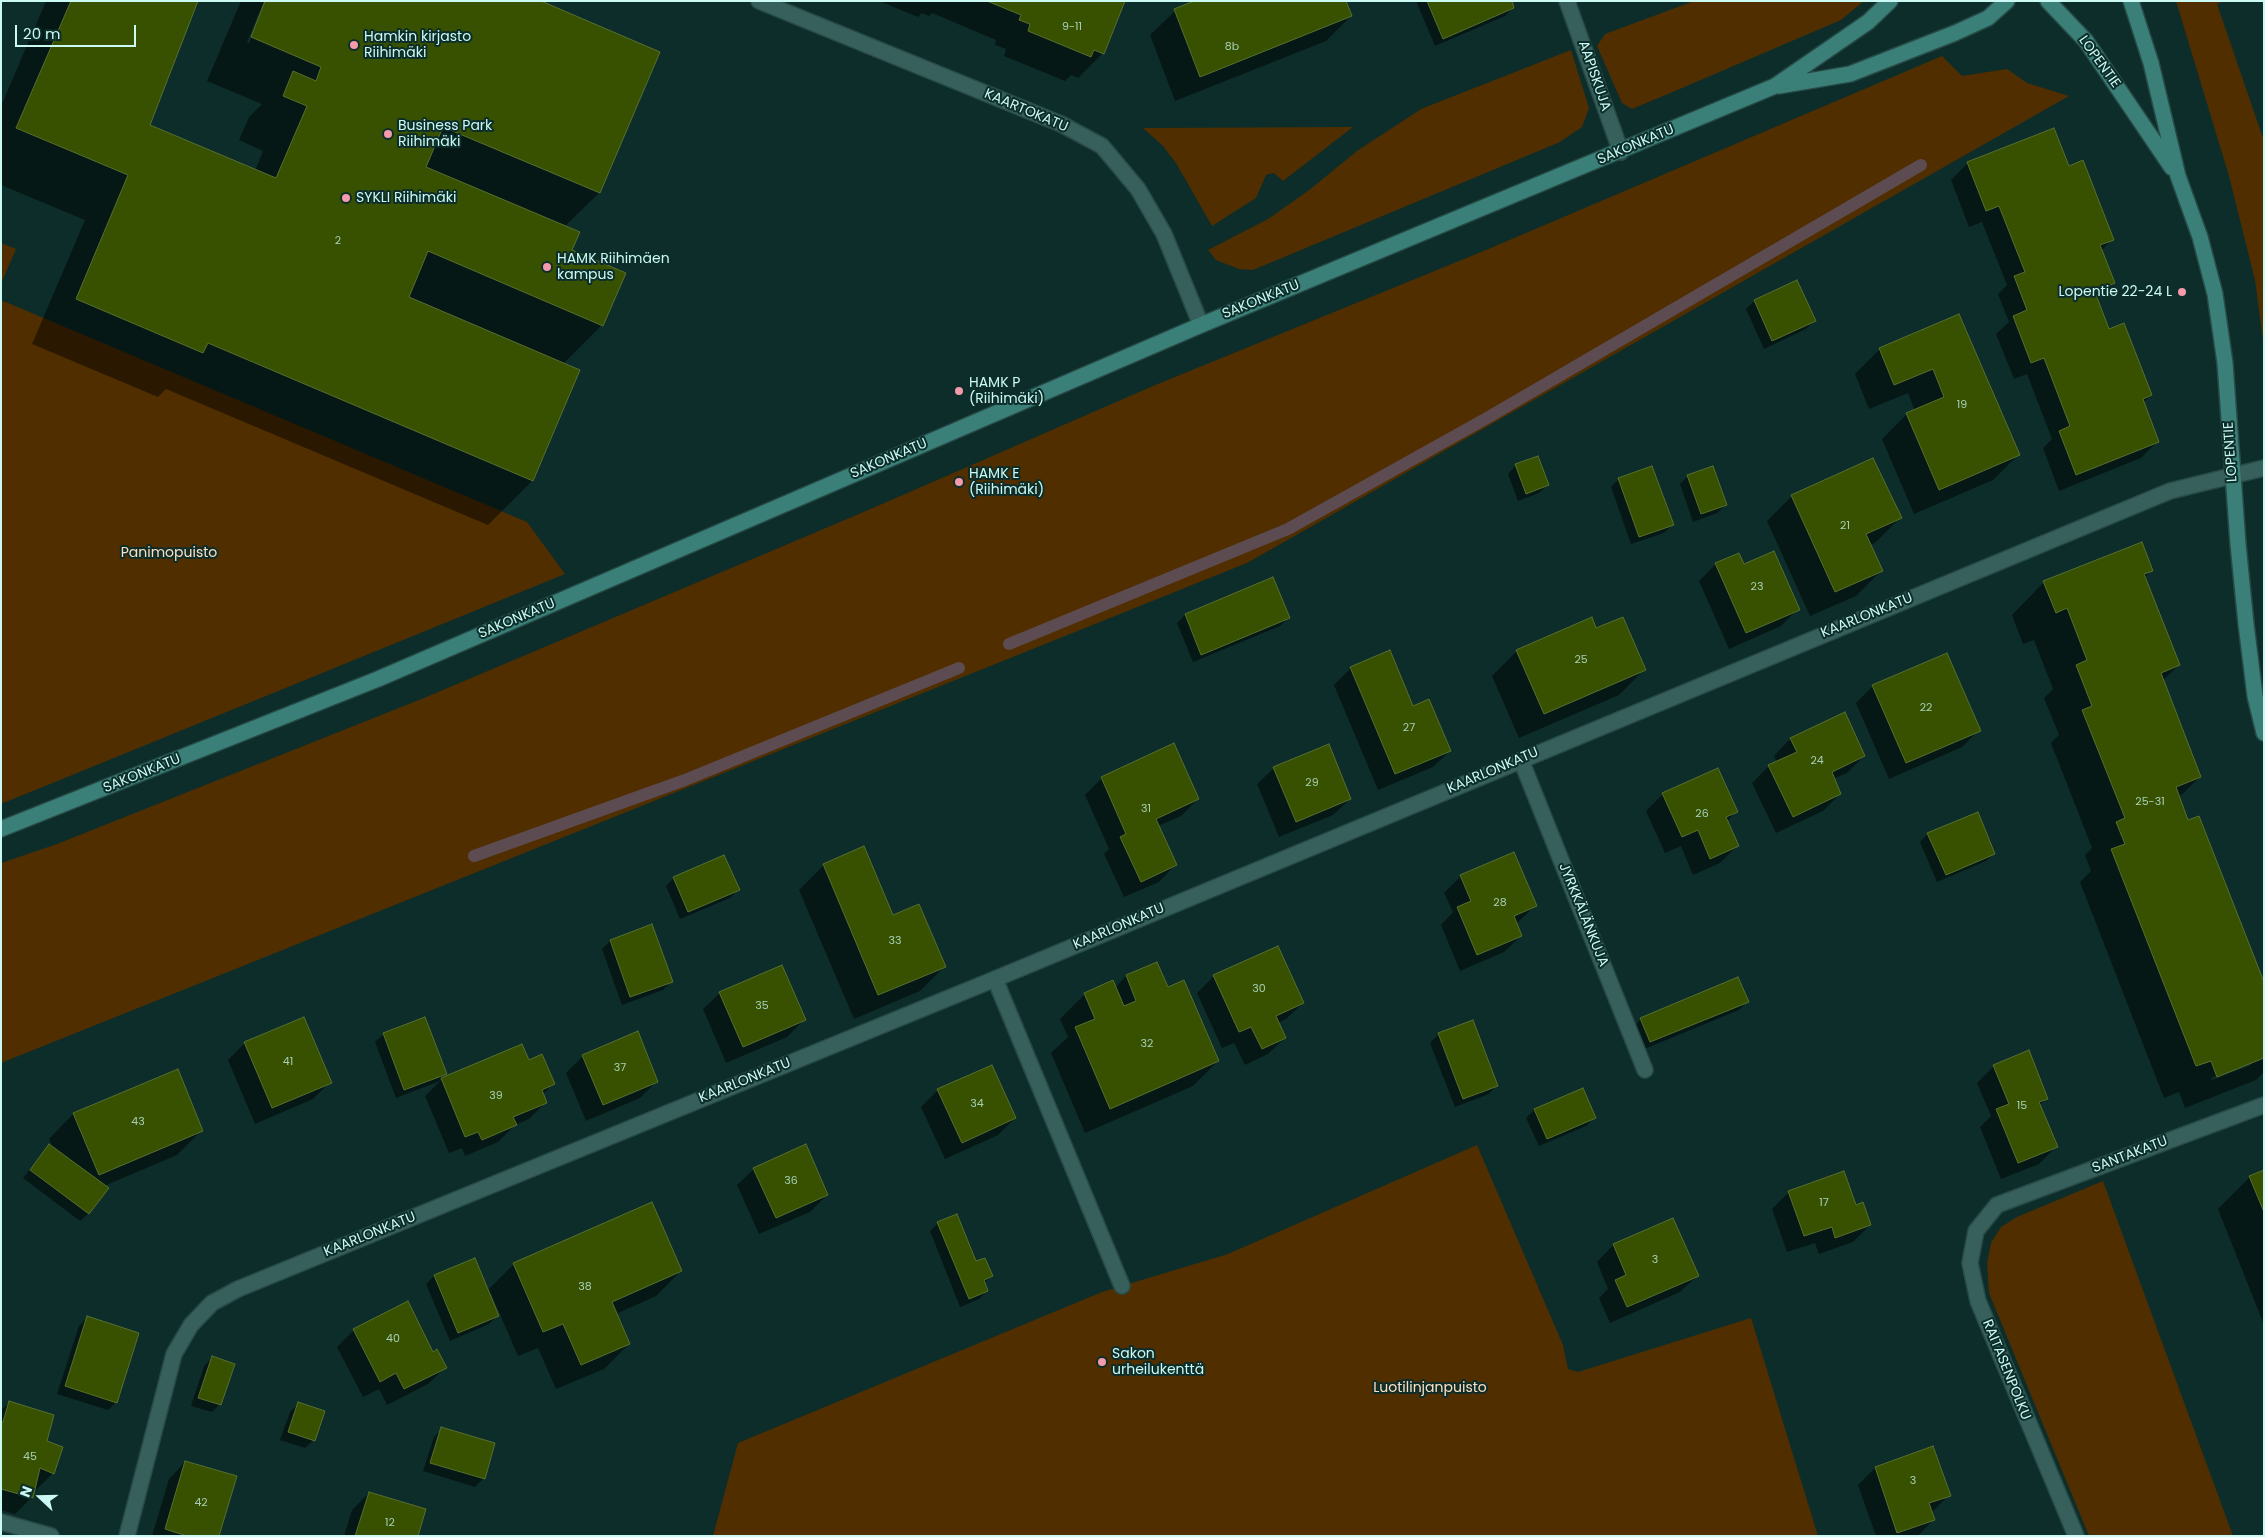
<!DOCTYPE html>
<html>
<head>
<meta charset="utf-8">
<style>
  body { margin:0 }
  #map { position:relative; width:2265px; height:1537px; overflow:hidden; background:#0c2d2a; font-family:Poppins,sans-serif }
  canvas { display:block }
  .frame { position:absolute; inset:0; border:2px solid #cbf9f3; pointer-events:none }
  .north { position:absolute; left:15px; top:1472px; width:50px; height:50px; -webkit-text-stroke:4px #0c2d2a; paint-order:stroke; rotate:291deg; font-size:14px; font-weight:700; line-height:20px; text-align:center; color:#cbf9f3 }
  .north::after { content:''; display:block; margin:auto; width:18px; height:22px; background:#cbf9f3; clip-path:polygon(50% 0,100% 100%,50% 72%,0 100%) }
  .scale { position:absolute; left:15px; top:25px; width:121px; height:22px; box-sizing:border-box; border:2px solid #cbf9f3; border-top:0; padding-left:6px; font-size:15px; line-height:18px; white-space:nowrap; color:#cbf9f3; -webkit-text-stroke:4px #0c2d2a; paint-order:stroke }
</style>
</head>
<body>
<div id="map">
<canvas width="2265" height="1537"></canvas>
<div class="frame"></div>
<div class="north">N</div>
<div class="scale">20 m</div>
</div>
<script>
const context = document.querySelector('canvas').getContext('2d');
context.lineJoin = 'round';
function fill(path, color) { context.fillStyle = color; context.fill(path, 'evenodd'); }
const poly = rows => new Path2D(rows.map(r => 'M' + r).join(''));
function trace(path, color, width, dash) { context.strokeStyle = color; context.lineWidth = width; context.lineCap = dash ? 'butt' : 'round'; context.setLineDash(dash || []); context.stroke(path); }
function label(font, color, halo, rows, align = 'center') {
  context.font = font + ' Poppins,sans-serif'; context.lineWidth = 4; context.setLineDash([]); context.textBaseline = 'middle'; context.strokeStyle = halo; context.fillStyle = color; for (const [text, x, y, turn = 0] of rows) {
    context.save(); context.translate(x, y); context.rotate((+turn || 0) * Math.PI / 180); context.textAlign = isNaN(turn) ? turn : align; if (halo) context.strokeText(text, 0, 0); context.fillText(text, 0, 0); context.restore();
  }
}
const green = poly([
  [1694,1,1864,1,1841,20,1668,94,1632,109,1622,103,1597,46,1605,34],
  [2176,1,2223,1,2217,4,2264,141,2264,348,2255,280,2229,176],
  [1571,50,1589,108,1582,127,1560,142,1253,270,1239,269,1216,260,1208,250,1268,219,1308,191,1357,151,1421,109],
  [1942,56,1962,76,2007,69,2027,83,2069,96,1247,563,1,1063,1,863,57,844,424,698,866,511,1153,386,1486,250],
  [1353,127,1283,181,1274,173,1266,175,1256,198,1212,226,1176,163,1163,146,1143,128],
  [1,243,16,249,1,284],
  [1,300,527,522,565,574,1,804],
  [1477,1145,1563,1345,1568,1369,1578,1372,1751,1318,1818,1536,713,1536,738,1443,1102,1292,1228,1254],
  [2103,1181,2233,1536,2089,1536,1989,1293,1987,1263,1991,1243,2001,1227,2017,1217]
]);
const shadow = poly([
  [46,1,197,1,148,125,255,171,263,151,239,140,249,117,262,104,207,81,241,1,264,1,247,42,249,43,267,1,658,52,599,193,564,227,570,251,602,325,563,364,579,371,532,481,488,525,166,389,158,397,32,344,85,220,1,185,1,106],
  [879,1,1123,1,1103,53,1078,78,1071,75,1065,81,1004,56,1006,49,995,45,996,40,932,13,929,16,922,13,918,17],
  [1198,1,1351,16,1326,41,1175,101,1150,35,1175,11],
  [1416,1,1510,1,1513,8,1505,16,1435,46],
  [1968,163,2068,168,2112,239,2101,251,2114,283,2097,300,2108,330,2151,395,2143,403,2158,441,2141,458,2059,491,2043,448,2052,439,2027,374,2014,379,1996,334,2009,322,1998,294,2007,285,1982,222,1969,227,1951,180],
  [1754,301,1814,321,1806,329,1764,349,1746,309],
  [1958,315,2018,455,1993,480,1914,514,1882,439,1907,414,1915,411,1908,393,1869,409,1855,374,1880,349],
  [1516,465,1547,485,1539,493,1518,501,1508,474],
  [1688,476,1726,505,1717,513,1693,522,1680,484],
  [1619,479,1672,525,1664,533,1631,544,1611,487],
  [1792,496,1900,518,1875,543,1870,545,1881,571,1856,596,1810,616,1767,521],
  [1738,555,1743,566,1798,609,1781,626,1729,649,1699,581,1716,564],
  [2152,570,2144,578,2179,665,2162,681,2200,777,2178,798,2264,985,2264,1072,2256,1080,2185,1108,2179,1092,2164,1098,2080,882,2091,871,2085,855,2092,848,2051,743,2059,735,2044,698,2053,689,2034,640,2023,644,2012,615,2044,582],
  [2251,1062,2251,1065,2212,1080,2211,1078],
  [1272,579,1288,618,1280,626,1193,662,1177,623,1185,615],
  [1596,630,1644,670,1619,695,1519,738,1492,676,1517,651],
  [1351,668,1412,707,1450,751,1433,767,1378,790,1334,685],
  [1873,686,1979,730,1962,747,1889,779,1856,703],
  [1790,739,1864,756,1847,773,1833,779,1840,794,1823,811,1776,833,1752,783,1769,766,1777,762,1774,756],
  [1274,768,1350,799,1333,815,1279,837,1257,784],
  [1102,778,1198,799,1181,816,1158,826,1175,865,1159,882,1124,897,1104,854,1109,849,1085,795],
  [1663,794,1737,811,1726,822,1737,846,1720,863,1693,875,1681,846,1665,853,1646,811],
  [1928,834,1994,853,1986,861,1937,882,1920,842],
  [824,865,893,916,945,966,920,991,854,1019,799,890],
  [1461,876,1535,906,1516,924,1521,936,1504,952,1460,971,1441,925,1453,912,1444,893],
  [674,878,738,890,730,898,680,919,666,886],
  [610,941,671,982,663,990,622,1005,602,949],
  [1156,963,1167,989,1218,1061,1193,1086,1085,1133,1051,1053,1068,1037,1060,1019,1085,994,1115,988,1126,976],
  [1214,976,1303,1003,1286,1019,1278,1023,1285,1038,1268,1054,1245,1065,1234,1043,1222,1048,1197,993],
  [720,993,804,1020,787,1037,726,1063,703,1009],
  [1747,1002,1739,1010,1642,1050,1633,1027,1641,1019],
  [384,1034,445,1074,439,1081,522,1045,529,1062,553,1084,542,1095,546,1102,529,1119,515,1125,498,1142,465,1156,462,1148,449,1153,425,1096,440,1081,396,1098,375,1042],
  [1439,1034,1497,1085,1489,1094,1455,1107,1430,1043],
  [245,1043,330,1082,313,1099,255,1124,228,1060],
  [583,1056,657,1081,640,1098,586,1121,566,1073],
  [1994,1066,2046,1098,2039,1106,2056,1147,2039,1164,2001,1179,1980,1127,1991,1116,1977,1083],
  [178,1071,202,1130,177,1155,104,1186,89,1213,80,1221,23,1178,51,1144,49,1139,73,1114],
  [938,1090,1015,1118,998,1135,945,1159,921,1107],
  [1582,1090,1594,1118,1586,1126,1539,1146,1526,1118,1534,1110],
  [754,1169,827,1195,810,1212,759,1234,737,1185],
  [2264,1171,2264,1325,2218,1209,2250,1177],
  [1789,1192,1870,1225,1853,1242,1819,1254,1815,1243,1787,1252,1772,1209],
  [1672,1219,1697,1276,1680,1292,1610,1323,1599,1298,1608,1289,1597,1262,1613,1245],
  [938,1223,975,1263,991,1276,984,1283,987,1291,979,1299,960,1307,930,1231],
  [474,1260,497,1316,489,1324,450,1341,426,1284,434,1276],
  [514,1264,681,1271,656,1296,616,1314,629,1344,604,1369,556,1389,538,1348,518,1356,489,1289],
  [87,1318,116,1402,108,1410,57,1394,79,1326],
  [354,1330,445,1368,428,1384,387,1405,379,1389,363,1397,337,1347],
  [212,1358,220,1404,212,1412,191,1406,204,1366],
  [9,1403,46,1442,53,1473,36,1490,34,1489,32,1497,15,1514,1,1510,1,1410],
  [298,1404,314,1440,305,1448,280,1440,290,1412],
  [442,1429,494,1444,483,1479,475,1487,423,1471,434,1437],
  [1933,1448,1949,1495,1931,1513,1933,1520,1918,1536,1876,1536,1858,1485,1875,1468],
  [185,1462,217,1536,152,1536,169,1479],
  [369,1493,416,1536,344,1536,352,1510]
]);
const stream = poly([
  [1009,644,1288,529,1487,418,1921,165],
  [474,856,685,780,959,668]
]);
const building = poly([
  [71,1,198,1,150,125,276,178,307,106,283,96,293,71,316,81,321,67,251,37,265,1,541,1,660,52,600,193,443,127,426,167,580,232,572,250,626,273,603,326,428,251,409,297,580,370,533,481,208,343,203,353,76,299,128,175,16,128,71,1],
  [987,1,1125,1,1104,54,1094,50,1091,57,1028,31,1030,24,1019,20,1021,15,987,1],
  [1194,1,1346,1,1352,16,1200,77,1174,9,1194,1],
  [1427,1,1512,1,1514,8,1443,39,1427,1],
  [2054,128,2069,166,2083,160,2114,240,2100,245,2115,283,2095,292,2109,329,2124,323,2152,395,2143,399,2159,442,2076,475,2059,431,2070,426,2044,358,2031,363,2013,316,2027,310,2014,276,2025,272,1999,206,1986,211,1967,162,2054,128],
  [1797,280,1816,321,1772,341,1754,300,1797,280],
  [1959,314,2020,455,1939,490,1906,413,1944,397,1933,369,1894,385,1879,348,1959,314],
  [1538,456,1549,485,1526,494,1515,464,1538,456],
  [1873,458,1902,518,1866,534,1883,571,1835,592,1791,495,1873,458],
  [1652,466,1674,525,1639,537,1618,478,1652,466],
  [1713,466,1727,505,1701,514,1687,475,1713,466],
  [2142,542,2153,571,2144,574,2180,665,2161,673,2201,777,2176,787,2188,820,2199,816,2264,982,2264,1058,2217,1077,2211,1061,2196,1066,2111,849,2125,844,2116,822,2125,818,2082,710,2092,706,2076,665,2087,660,2067,608,2056,613,2043,581,2142,542],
  [1774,551,1800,610,1746,633,1715,563,1739,553,1744,564,1774,551],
  [1273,577,1290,618,1201,655,1185,614,1273,577],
  [1592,617,1596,628,1623,617,1646,670,1544,714,1516,650,1592,617],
  [1390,650,1413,706,1429,699,1451,751,1395,774,1350,667,1390,650],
  [1947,653,1981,731,1906,763,1872,685,1947,653],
  [1845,712,1865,756,1832,772,1841,794,1793,817,1768,765,1797,752,1790,738,1845,712],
  [1174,743,1199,799,1156,819,1177,865,1141,882,1120,837,1126,834,1101,777,1174,743],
  [1329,744,1351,799,1296,822,1273,767,1329,744],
  [1718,768,1738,812,1726,817,1739,846,1710,859,1698,830,1682,837,1662,793,1718,768],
  [1978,812,1995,854,1946,875,1927,833,1978,812],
  [864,846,893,915,919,904,946,967,878,995,823,864,864,846],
  [1514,852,1537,906,1514,916,1522,936,1477,955,1457,907,1471,901,1460,875,1514,852],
  [724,855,740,890,688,912,673,877,724,855],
  [652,924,673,982,630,997,610,940,652,924],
  [1278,946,1304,1003,1276,1016,1286,1038,1262,1049,1251,1027,1239,1032,1213,975,1278,946],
  [1157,962,1168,987,1184,980,1219,1061,1110,1109,1075,1027,1095,1019,1084,993,1113,980,1124,1006,1136,1001,1126,975,1157,962],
  [782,965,806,1020,743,1047,719,992,782,965],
  [1738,977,1749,1002,1650,1042,1640,1018,1738,977],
  [304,1017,332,1083,272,1108,244,1042,304,1017],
  [425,1017,447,1074,404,1090,383,1033,425,1017],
  [1473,1020,1498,1086,1463,1099,1438,1033,1473,1020],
  [638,1031,658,1082,603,1105,582,1055,638,1031],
  [522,1044,529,1060,542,1054,555,1084,542,1090,547,1103,513,1117,517,1125,482,1140,478,1132,465,1137,441,1078,522,1044],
  [2029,1050,2048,1099,2039,1102,2058,1147,2018,1163,1996,1109,2009,1104,1993,1065,2029,1050],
  [992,1065,1016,1118,962,1143,937,1089,992,1065],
  [178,1069,203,1131,99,1175,73,1113,178,1069],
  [1583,1088,1596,1118,1547,1139,1534,1109,1583,1088],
  [49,1144,109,1188,89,1214,30,1170,49,1144],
  [806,1144,828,1195,776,1218,753,1168,806,1144],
  [2264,1170,2264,1212,2249,1176,2264,1170],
  [1844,1171,1856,1205,1863,1202,1871,1225,1835,1238,1832,1227,1804,1236,1788,1191,1844,1171],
  [652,1202,682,1271,612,1302,630,1344,581,1365,563,1324,543,1332,513,1263,652,1202],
  [957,1214,976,1261,985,1258,993,1276,984,1280,988,1291,969,1299,937,1222,957,1214],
  [1673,1218,1699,1276,1627,1307,1615,1280,1626,1275,1613,1244,1673,1218],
  [475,1258,499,1316,458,1333,434,1275,475,1258],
  [408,1301,433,1352,437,1349,447,1368,404,1389,396,1373,380,1382,353,1329,408,1301],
  [87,1316,139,1333,117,1403,65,1386,87,1316],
  [212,1356,235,1364,221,1405,198,1398,212,1356],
  [9,1401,54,1415,47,1441,63,1447,54,1474,40,1468,33,1498,1,1489,1,1422,3,1422,9,1401],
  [298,1402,325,1411,315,1441,288,1432,298,1402],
  [441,1427,495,1443,485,1479,430,1463,441,1427],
  [1933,1446,1951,1496,1929,1503,1935,1520,1897,1533,1875,1467,1933,1446],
  [185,1461,237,1476,219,1536,187,1536,165,1529,185,1461],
  [369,1492,426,1509,418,1536,355,1536,369,1492]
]);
const lane = poly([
  [995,979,1122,1286]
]);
const street = poly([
  [759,1,1061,124,1102,146,1138,189,1164,234,1201,325],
  [1567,1,1621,152],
  [1521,760,1645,1070],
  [1,1522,51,1536],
  [127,1536,174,1354,191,1325,212,1303,238,1289,995,979,2170,491,2264,468],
  [2076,1536,1978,1301,1970,1263,1976,1231,1997,1205,2264,1105]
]);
const secondary = poly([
  [2048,1,2086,41,2172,168],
  [2131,1,2151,63,2178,176,2200,237,2215,294,2225,363,2238,544,2246,624,2255,696,2264,733],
  [1779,86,1850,74,1955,33,1988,18,2007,1],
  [1,829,378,679,1201,325,1775,86,1868,22,1890,1]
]);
const markers = [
  [354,45,5,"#f39aab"],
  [388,134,5,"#f39aab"],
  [346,198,5,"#f39aab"],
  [547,267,5,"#f39aab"],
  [2182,292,5,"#f39aab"],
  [959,391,5,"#f39aab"],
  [959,482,5,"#f39aab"],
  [1102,1362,5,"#f39aab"]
];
const numberNames = [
  ["9-11",1072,27],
  ["8b",1232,47],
  ["2",338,241],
  ["19",1962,405],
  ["21",1845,526],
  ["23",1757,587],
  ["25",1581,660],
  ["22",1926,708],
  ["27",1409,728],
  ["24",1817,761],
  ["29",1312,783],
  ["25-31",2150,802],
  ["31",1146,809],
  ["26",1702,814],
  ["28",1500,903],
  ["33",895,941],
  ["30",1259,989],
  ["35",762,1006],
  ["32",1147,1044],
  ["41",288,1062],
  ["37",620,1068],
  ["39",496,1096],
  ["34",977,1104],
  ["15",2022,1106],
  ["43",138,1122],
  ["36",791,1181],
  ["17",1824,1203],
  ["3",1655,1260],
  ["38",585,1287],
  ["40",393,1339],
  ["45",30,1457],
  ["3",1913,1481],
  ["42",201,1503],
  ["12",390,1523]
];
const poiNames = [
  ["Hamkin kirjasto",364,37],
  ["Riihimäki",364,53],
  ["Business Park",398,126],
  ["Riihimäki",398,142],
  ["SYKLI Riihimäki",356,198],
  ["HAMK Riihimäen",557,259],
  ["kampus",557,275],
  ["Lopentie 22-24 L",2172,292,"right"],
  ["HAMK P",969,383],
  ["(Riihimäki)",969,399],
  ["HAMK E",969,474],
  ["(Riihimäki)",969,490],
  ["Sakon",1112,1354],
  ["urheilukenttä",1112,1370]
];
const streetNames = [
  ["LOPENTIE",2099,62,54],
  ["AAPISKUJA",1594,76,71],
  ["KAARTOKATU",1026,111,23],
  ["SAKONKATU",1636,145,-23],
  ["SAKONKATU",1261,300,-22],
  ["LOPENTIE",2231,452,-94],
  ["SAKONKATU",889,459,-23],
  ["KAARLONKATU",1867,616,-22],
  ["SAKONKATU",517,619,-23],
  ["KAARLONKATU",1493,771,-23],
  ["SAKONKATU",142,774,-22],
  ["JYRKKÄLÄNKUJA",1583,915,68],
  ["KAARLONKATU",1119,927,-23],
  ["KAARLONKATU",745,1081,-22],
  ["SANTAKATU",2130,1155,-21],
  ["KAARLONKATU",370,1235,-22],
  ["RAITASENPOLKU",2006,1370,68]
];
const parkNames = [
  ["Panimopuisto",169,553],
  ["Luotilinjanpuisto",1430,1388]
];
fill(green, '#512e00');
fill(shadow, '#0007');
trace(stream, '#5d4b52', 12);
fill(building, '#385101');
trace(building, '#576f2f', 1);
trace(lane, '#274a46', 18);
trace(street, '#274a46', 18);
trace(secondary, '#274a46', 18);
trace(lane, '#375f5b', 15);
trace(street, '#375f5b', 15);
trace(secondary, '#3a7f78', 15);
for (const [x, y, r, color] of markers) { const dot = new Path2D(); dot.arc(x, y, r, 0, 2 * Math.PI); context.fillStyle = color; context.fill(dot); trace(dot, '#0c2d2a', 2); }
label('11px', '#a6cfb6', null, numberNames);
label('14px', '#cbf9f3', '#0c2d2a', poiNames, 'left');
label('14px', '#cbf9f3', '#0c2d2a', streetNames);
label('14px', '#fddec0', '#0c2d2a', parkNames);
</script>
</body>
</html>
